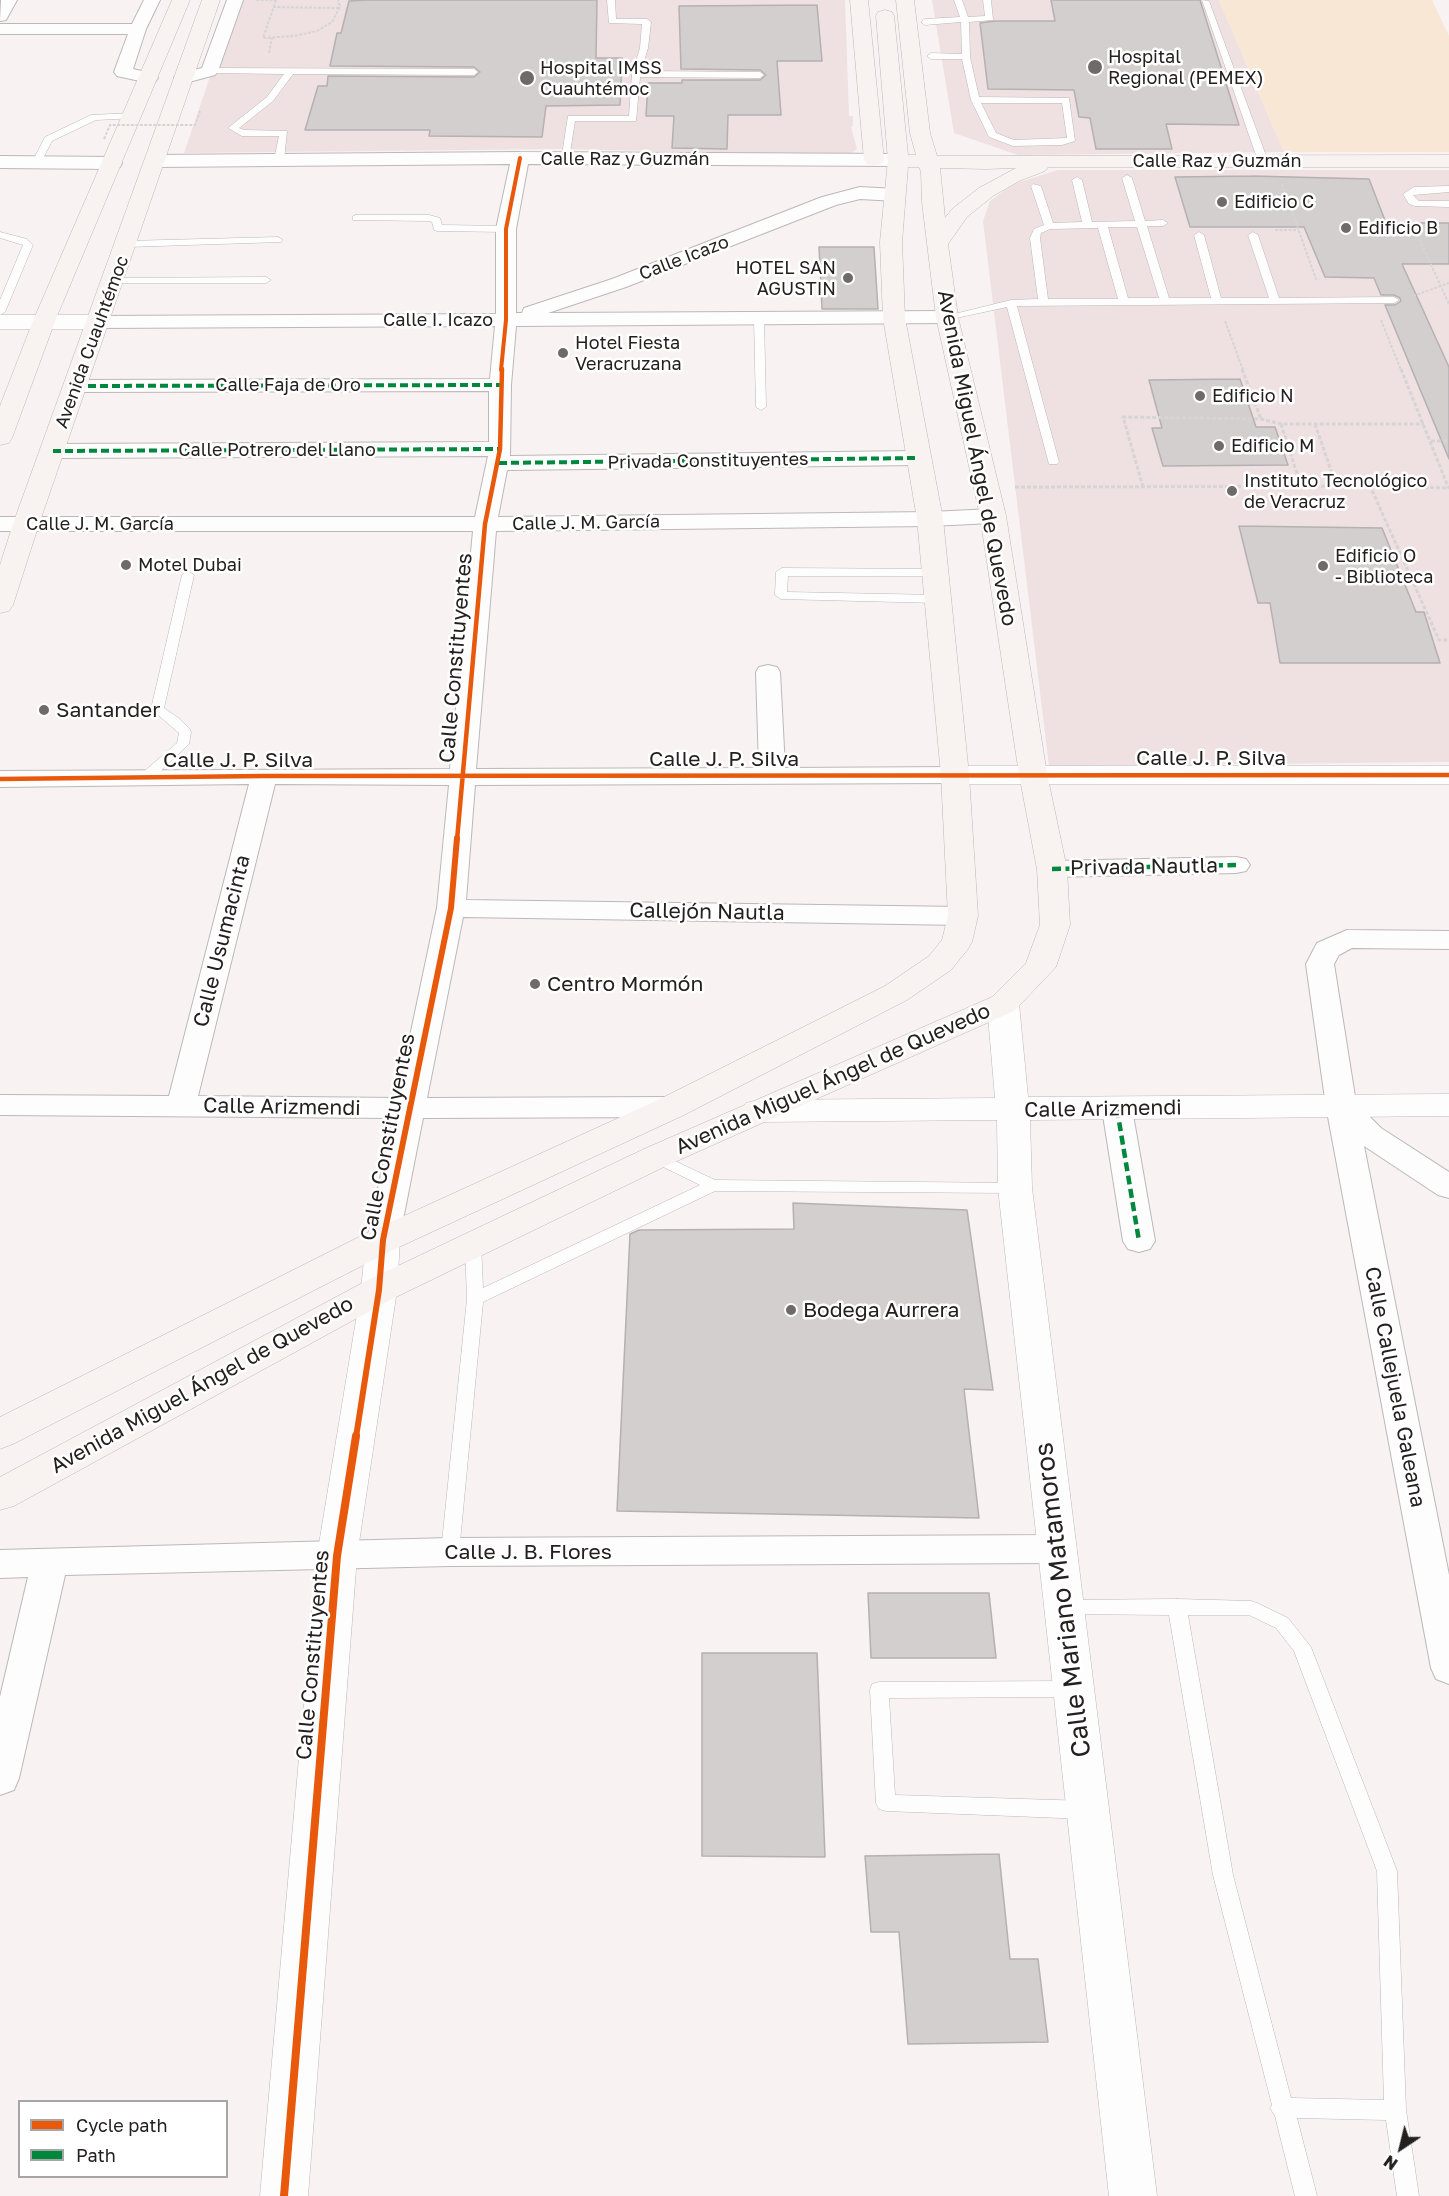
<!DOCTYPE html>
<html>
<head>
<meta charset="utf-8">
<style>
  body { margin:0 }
  #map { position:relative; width:1449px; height:2196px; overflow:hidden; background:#f8f2f2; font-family:"Golos Text",sans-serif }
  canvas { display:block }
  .legend { position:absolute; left:18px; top:2100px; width:210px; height:78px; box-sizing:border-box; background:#fff; border:2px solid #a7a6a6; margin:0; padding:8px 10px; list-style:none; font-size:18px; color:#242020 }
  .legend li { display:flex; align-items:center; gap:12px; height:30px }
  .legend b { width:30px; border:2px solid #a7a6a6 }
  .north { position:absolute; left:1371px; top:2118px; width:60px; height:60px; -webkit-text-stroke:4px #fff; paint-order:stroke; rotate:215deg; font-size:16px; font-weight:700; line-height:24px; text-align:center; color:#242020 }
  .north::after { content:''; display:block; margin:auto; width:21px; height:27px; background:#242020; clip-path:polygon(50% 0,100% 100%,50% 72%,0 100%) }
</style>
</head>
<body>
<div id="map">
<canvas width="1449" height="2196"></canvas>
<ul class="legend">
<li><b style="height:8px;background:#e8590c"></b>Cycle path</li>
<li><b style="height:8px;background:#00873e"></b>Path</li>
</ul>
<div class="north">N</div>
</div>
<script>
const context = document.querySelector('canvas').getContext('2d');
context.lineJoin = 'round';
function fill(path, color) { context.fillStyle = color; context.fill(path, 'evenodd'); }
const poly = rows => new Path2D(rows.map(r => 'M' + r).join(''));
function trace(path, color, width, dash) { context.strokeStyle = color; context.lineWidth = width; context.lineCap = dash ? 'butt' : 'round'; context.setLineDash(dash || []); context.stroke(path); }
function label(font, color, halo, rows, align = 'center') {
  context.font = font + ' "Golos Text",sans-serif'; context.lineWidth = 5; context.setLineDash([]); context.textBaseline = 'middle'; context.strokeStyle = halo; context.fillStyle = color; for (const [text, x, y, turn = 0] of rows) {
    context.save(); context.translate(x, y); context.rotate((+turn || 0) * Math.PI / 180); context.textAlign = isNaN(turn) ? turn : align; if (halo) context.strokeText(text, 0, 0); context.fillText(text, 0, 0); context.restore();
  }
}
const built = poly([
  [236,0,845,0,849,116,853,116,853,126,851,127,857,149,852,153,837,155,559,149,184,153],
  [932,0,1219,0,1284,152,1018,155,954,133],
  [1058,170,1449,170,1449,762,1049,766,983,221,990,201,1013,184]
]);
const green = poly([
  [1219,0,1432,0,1449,36,1449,152,1284,152]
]);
const building = poly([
  [368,0,597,0,596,58,622,58,620,105,546,106,542,137,429,136,430,130,305,130,318,86,327,86,328,76,474,77,480,72,474,67,330,66,337,33,341,33,349,1,368,0],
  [1051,0,1200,0,1239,125,1166,124,1172,149,1096,149,1090,118,1079,117,1074,90,988,89,980,23,995,21,1055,21,1051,0],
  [817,5,822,61,777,61,781,115,728,115,727,149,672,148,674,116,646,116,648,83,682,83,682,80,760,80,766,75,760,70,681,69,679,6,817,5],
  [1252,176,1369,179,1386,223,1449,223,1449,264,1402,264,1449,367,1449,459,1385,305,1395,305,1401,301,1400,298,1394,295,1381,295,1374,278,1325,277,1304,227,1190,227,1175,177,1252,176],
  [819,247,874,247,878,309,822,309,819,247],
  [1240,379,1256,427,1275,427,1288,465,1163,466,1152,428,1162,428,1149,380,1240,379],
  [1239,526,1382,528,1416,612,1424,612,1440,663,1280,663,1270,603,1258,603,1239,526],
  [793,1203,967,1210,993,1390,964,1389,979,1518,617,1511,630,1234,639,1230,794,1229,793,1203],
  [868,1593,989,1593,996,1658,871,1658,868,1593],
  [702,1653,817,1653,825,1857,702,1856,702,1653],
  [999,1854,1010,1959,1038,1959,1048,2042,908,2044,899,1932,871,1932,865,1856,999,1854]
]);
const pathFar1 = poly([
  [256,0,276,0],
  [276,0,263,38,294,36,317,31,332,22,340,7,338,0],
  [273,7,340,8],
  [269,53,272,38],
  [1282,184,1316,279,1319,280],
  [1412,223,1449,304],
  [1275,230,1298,230],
  [1413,296,1449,283],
  [1381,320,1401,370],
  [1225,321,1243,370]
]);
const path = poly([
  [1242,369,1261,419],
  [1401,369,1449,489],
  [1281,424,1301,486],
  [1315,424,1336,485],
  [1431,441,1449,441],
  [1370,486,1448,488],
  [1015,487,1370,486,1439,640,1449,640],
  [1143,487,1123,417,1261,419,1281,424,1424,424]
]);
const service = poly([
  [607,0,615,0,616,19,647,19,651,22,648,48,641,71,760,72,764,75,760,78,640,77,636,121,575,121,569,159,561,161,568,116,629,116,632,74,640,48,642,24,609,23,607,0],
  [954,0,962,0,968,17,985,16,983,0,991,0,993,20,969,22,970,57,979,97,1069,98,1075,141,1062,145,1013,146,989,137,971,100,962,59,931,59,927,56,931,53,962,54,961,22,925,25,921,22,925,19,960,17,954,0],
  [981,103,1062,103,1067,138,1014,140,996,133,981,103],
  [1202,0,1209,1,1268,161,1266,163,1258,161,1202,0],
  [209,68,474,69,478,72,474,75,293,74,273,101,239,128,244,130,287,131,284,160,279,163,274,160,279,136,242,136,228,128,267,97,284,74,206,73,205,71,209,68],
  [133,113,136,114,136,118,96,120,52,141,40,164,32,162,45,137,91,115,133,113],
  [1127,175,1132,178,1145,221,1163,220,1168,223,1163,226,1147,226,1169,298,1211,298,1194,235,1199,232,1204,235,1221,298,1269,298,1248,235,1253,232,1258,235,1279,298,1394,297,1399,300,1394,303,1017,306,1059,462,1057,464,1049,464,1007,307,947,320,942,317,1011,300,1038,299,1030,238,1034,229,1044,225,1031,186,1033,184,1041,186,1053,223,1082,222,1072,180,1077,177,1082,180,1092,222,1135,221,1122,178,1127,175],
  [1108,227,1137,227,1159,298,1128,298,1108,227],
  [1098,228,1118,299,1048,299,1040,238,1041,233,1050,229,1098,228],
  [1449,186,1449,192,1413,195,1419,201,1449,201,1449,207,1415,206,1409,204,1403,194,1414,187,1449,186],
  [356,215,429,215,440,218,442,225,506,226,511,229,506,232,437,231,434,230,432,222,429,221,353,220,353,216,356,215],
  [0,232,27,239,33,245,5,312,0,315,0,300,23,245,0,238,0,232],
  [278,237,283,240,281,242,127,247,122,244,127,241,278,237],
  [113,278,266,277,271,280,266,283,109,283,108,281,113,278],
  [759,316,764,319,766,407,761,410,756,407,754,319,759,316],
  [782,568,935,569,941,573,939,576,788,576,787,592,938,595,944,599,938,603,781,599,775,595,776,572,782,568],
  [188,571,194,575,164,708,180,719,190,729,191,732,189,744,151,780,146,781,139,777,141,774,177,743,179,733,151,709,182,575,188,571],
  [656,1152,715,1180,1015,1183,1020,1184,1023,1188,1020,1192,1015,1193,715,1191,483,1302,459,1552,456,1557,450,1559,444,1557,441,1552,467,1299,465,1244,467,1240,473,1238,479,1240,481,1244,483,1288,700,1185,651,1161,648,1157,651,1153,656,1152],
  [1177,1599,1251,1601,1257,1603,1288,1618,1311,1647,1397,1871,1406,2110,1419,2196,1397,2196,1386,2120,1297,2118,1317,2196,1295,2196,1275,2116,1270,2108,1272,2105,1213,1875,1169,1615,1065,1614,1059,1612,1056,1607,1059,1602,1065,1600,1177,1599],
  [1188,1615,1249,1615,1276,1628,1294,1651,1377,1871,1384,2100,1291,2098,1233,1875,1188,1615],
  [1072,1681,1079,1683,1081,1689,1079,1695,1072,1697,889,1698,895,1795,1087,1801,1094,1804,1097,1810,1094,1816,1087,1819,886,1811,879,1809,876,1803,870,1690,872,1684,879,1682,1072,1681]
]);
const minor = poly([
  [1,0,17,0,6,20,0,21,1,0],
  [144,0,160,0,146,29,133,69,155,74,158,78,155,82,149,83,117,76,114,72,128,34,0,34,0,24,132,24,144,0],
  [227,0,243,0,218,71,215,75,189,82,177,82,174,78,177,74,202,68,227,0],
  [520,152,898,154,905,156,907,160,905,164,898,166,528,164,516,229,516,313,522,313,524,308,612,279,822,197,860,187,896,189,903,191,905,195,903,199,896,201,860,199,836,205,626,287,548,313,947,311,954,313,957,317,954,321,947,323,516,326,511,385,510,456,917,451,925,453,928,458,925,463,917,465,507,470,498,517,930,512,993,509,1001,511,1004,516,1001,521,993,523,930,526,496,531,476,769,759,768,756,672,759,667,768,665,777,667,780,672,785,768,955,767,964,769,968,775,964,781,955,783,475,785,466,900,963,907,973,910,977,916,973,922,963,925,463,917,427,1098,672,1097,683,1100,687,1107,683,1114,672,1117,423,1118,399,1240,394,1248,383,1251,372,1248,367,1240,393,1118,0,1115,0,1095,169,1096,249,784,0,787,0,771,450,769,473,531,0,531,0,517,475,517,488,456,53,458,45,456,42,451,45,446,53,444,489,442,489,391,76,392,68,391,65,386,68,381,76,380,490,379,495,326,99,328,92,326,89,322,92,318,99,316,496,314,496,229,510,164,156,167,149,165,147,161,149,157,156,155,520,152],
  [275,784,449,785,437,908,397,1098,198,1096,275,784],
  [0,156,113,157,120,159,122,163,120,167,113,169,0,168,0,156],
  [1236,857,1246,859,1250,865,1246,871,1236,873,1052,877,1042,875,1038,869,1042,863,1052,861,1236,857],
  [1347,930,1449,931,1449,949,1352,948,1339,955,1334,964,1356,1103,1381,1128,1449,1172,1449,1198,1438,1195,1364,1146,1449,1575,1449,1684,1436,1679,1431,1668,1326,1106,1306,964,1317,943,1347,930],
  [1117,1099,1128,1102,1132,1109,1155,1241,1150,1249,1139,1252,1128,1249,1123,1241,1102,1109,1106,1102,1117,1099],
  [1057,1535,1070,1539,1075,1549,1070,1559,1057,1563,450,1566,65,1575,19,1778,14,1790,0,1795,0,1697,28,1577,0,1578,0,1550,450,1538,1057,1535]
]);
const tertiary = poly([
  [0,315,99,315,107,317,110,322,107,327,99,329,0,329,0,315],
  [955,766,1449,766,1449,784,955,784,945,781,941,775,945,769,955,766],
  [1003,994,1014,997,1019,1004,1028,1097,1449,1094,1449,1116,1030,1120,1032,1188,1157,2196,1109,2196,998,1188,997,1120,758,1122,746,1119,741,1111,746,1103,758,1100,995,1098,987,1004,992,997,1003,994],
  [383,1227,395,1231,400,1240,397,1290,357,1556,308,2196,260,2196,317,1556,361,1290,366,1240,371,1231,383,1227]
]);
const secondary = poly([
  [172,0,190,0,55,321,12,438,9,443,0,445,0,406,33,321,172,0],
  [202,0,220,0,39,524,13,605,9,611,0,613,0,565,13,524,202,0],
  [850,0,868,0,884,160,881,164,874,166,867,164,864,160,850,0],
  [896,0,914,0,930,133,937,156,1449,155,1449,167,1048,167,1045,171,1019,181,993,196,967,217,948,244,958,317,1006,516,1047,774,1067,869,1070,925,1056,967,1014,1011,668,1165,392,1299,14,1506,0,1510,0,1477,366,1281,644,1149,992,997,1026,963,1040,925,1037,869,1019,774,980,516,936,317,922,202,921,172,919,167,908,167,902,242,905,318,943,519,969,775,978,916,972,942,968,949,951,970,907,1000,684,1115,395,1249,13,1444,0,1449,0,1417,371,1231,660,1099,885,986,929,956,942,940,948,916,941,775,917,519,883,318,880,242,888,160,876,16,878,12,885,10,892,12,894,16,908,155,916,155,910,133,896,0],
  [940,168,986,169,1016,168,979,188,952,209,945,218,940,168]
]);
const pathBridge = poly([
  [104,139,110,125,195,125,200,111]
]);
const quietFar1 = poly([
  [76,386,500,385],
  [53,451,500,449],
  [499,463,917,458]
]);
const quiet = poly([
  [1052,869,1236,865],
  [1117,1109,1139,1241]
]);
const cyclewayFar3 = poly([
  [501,370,506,320,506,229,520,158]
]);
const cyclewayFar2 = poly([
  [0,779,264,776,1449,775],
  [457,840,485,524,500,449,502,369]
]);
const cyclewayFar1 = poly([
  [356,1437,379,1290,383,1240,451,908,457,838]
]);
const cycleway = poly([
  [284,2196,337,1556,356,1436]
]);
const markers = [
  [1095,67,8,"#6e6a6a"],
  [527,78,8,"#6e6a6a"],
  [1222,202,6,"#6e6a6a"],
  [1346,228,6,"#6e6a6a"],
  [848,278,6,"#6e6a6a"],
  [563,353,6,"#6e6a6a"],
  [1200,396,6,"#6e6a6a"],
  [1219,446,6,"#6e6a6a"],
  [1232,491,6,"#6e6a6a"],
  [126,565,6,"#6e6a6a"],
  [1323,566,6,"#6e6a6a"],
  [44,710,6,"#6e6a6a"],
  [535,984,6,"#6e6a6a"],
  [791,1310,6,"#6e6a6a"]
];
const farPoinames = [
  ["Hospital",1108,57],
  ["Regional (PEMEX)",1108,78],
  ["Hospital IMSS",540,68],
  ["Cuauhtémoc",540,89],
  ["Edificio C",1234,202],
  ["Edificio B",1358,228],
  ["HOTEL SAN",836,268,"right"],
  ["AGUSTIN",836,289,"right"],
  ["Hotel Fiesta",575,343],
  ["Veracruzana",575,364],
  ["Edificio N",1212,396],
  ["Edificio M",1231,446],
  ["Instituto Tecnológico",1244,481],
  ["de Veracruz",1244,502],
  ["Edificio O",1335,556],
  ["- Biblioteca",1335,577],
  ["Motel Dubai",138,565]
];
const farStreetnames = [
  ["Calle Raz y Guzmán",625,159],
  ["Calle Raz y Guzmán",1217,161],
  ["Calle Icazo",684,258,-21],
  ["Calle I. Icazo",438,320],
  ["Avenida Cuauhtémoc",92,342,-70],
  ["Calle Faja de Oro",288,385],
  ["Calle Potrero del Llano",277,450],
  ["Privada Constituyentes",708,461,-1],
  ["Calle J. M. García",586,523,-1],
  ["Calle J. M. García",100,524]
];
const streetNames = [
  ["Avenida Miguel Ángel de Quevedo",977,458,79],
  ["Calle Constituyentes",456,658,-85],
  ["Calle J. P. Silva",1211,758],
  ["Calle J. P. Silva",724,759],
  ["Calle J. P. Silva",238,760],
  ["Privada Nautla",1144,867,-1],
  ["Callejón Nautla",707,912,1],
  ["Calle Usumacinta",222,941,-76],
  ["Avenida Miguel Ángel de Quevedo",833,1079,-24],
  ["Calle Arizmendi",282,1107,1],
  ["Calle Arizmendi",1103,1109,-1],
  ["Calle Constituyentes",388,1137,-79],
  ["Avenida Miguel Ángel de Quevedo",202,1385,-29],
  ["Calle Callejuela Galeana",1395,1387,79],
  ["Calle J. B. Flores",528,1552],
  ["Calle Constituyentes",313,1655,-85]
];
const poiNames = [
  ["Santander",56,710],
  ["Centro Mormón",547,984],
  ["Bodega Aurrera",803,1310]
];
const nearStreetnames = [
  ["Calle Mariano Matamoros",1063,1600,-97]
];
fill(built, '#efe1e1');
fill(green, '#f7e7d4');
fill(building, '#d3cfcf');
trace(building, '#b5b0b1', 1.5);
trace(service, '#bdb8b8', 1);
trace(minor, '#bdb8b8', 2);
trace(tertiary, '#bdb8b8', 1);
trace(secondary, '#bdb8b8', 1);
trace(pathFar1, '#d7d4d5', 2, [3, 1.5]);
trace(path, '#d7d4d5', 3, [4, 2]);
fill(service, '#fefdfd');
fill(minor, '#fefdfd');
fill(tertiary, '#fefdfd');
fill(secondary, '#f8f3f1');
trace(pathBridge, '#d7d4d5', 2, [3, 1.5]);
trace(quietFar1, '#00873e', 4, [8, 4]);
trace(quiet, '#00873e', 4.5, [9, 4.5]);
trace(cyclewayFar3, '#e8590c', 4);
trace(cyclewayFar2, '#e8590c', 4.5);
trace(cyclewayFar1, '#e8590c', 6);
trace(cycleway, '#e8590c', 8);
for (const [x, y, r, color] of markers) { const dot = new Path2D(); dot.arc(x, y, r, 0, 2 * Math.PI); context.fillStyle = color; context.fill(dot); trace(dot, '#fff', 2); }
label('18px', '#242020', '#fff', farPoinames, 'left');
label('18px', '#242020', '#fff', farStreetnames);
label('21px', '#242020', '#fff', streetNames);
label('21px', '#242020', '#fff', poiNames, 'left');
label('26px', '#242020', '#fff', nearStreetnames);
</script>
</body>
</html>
